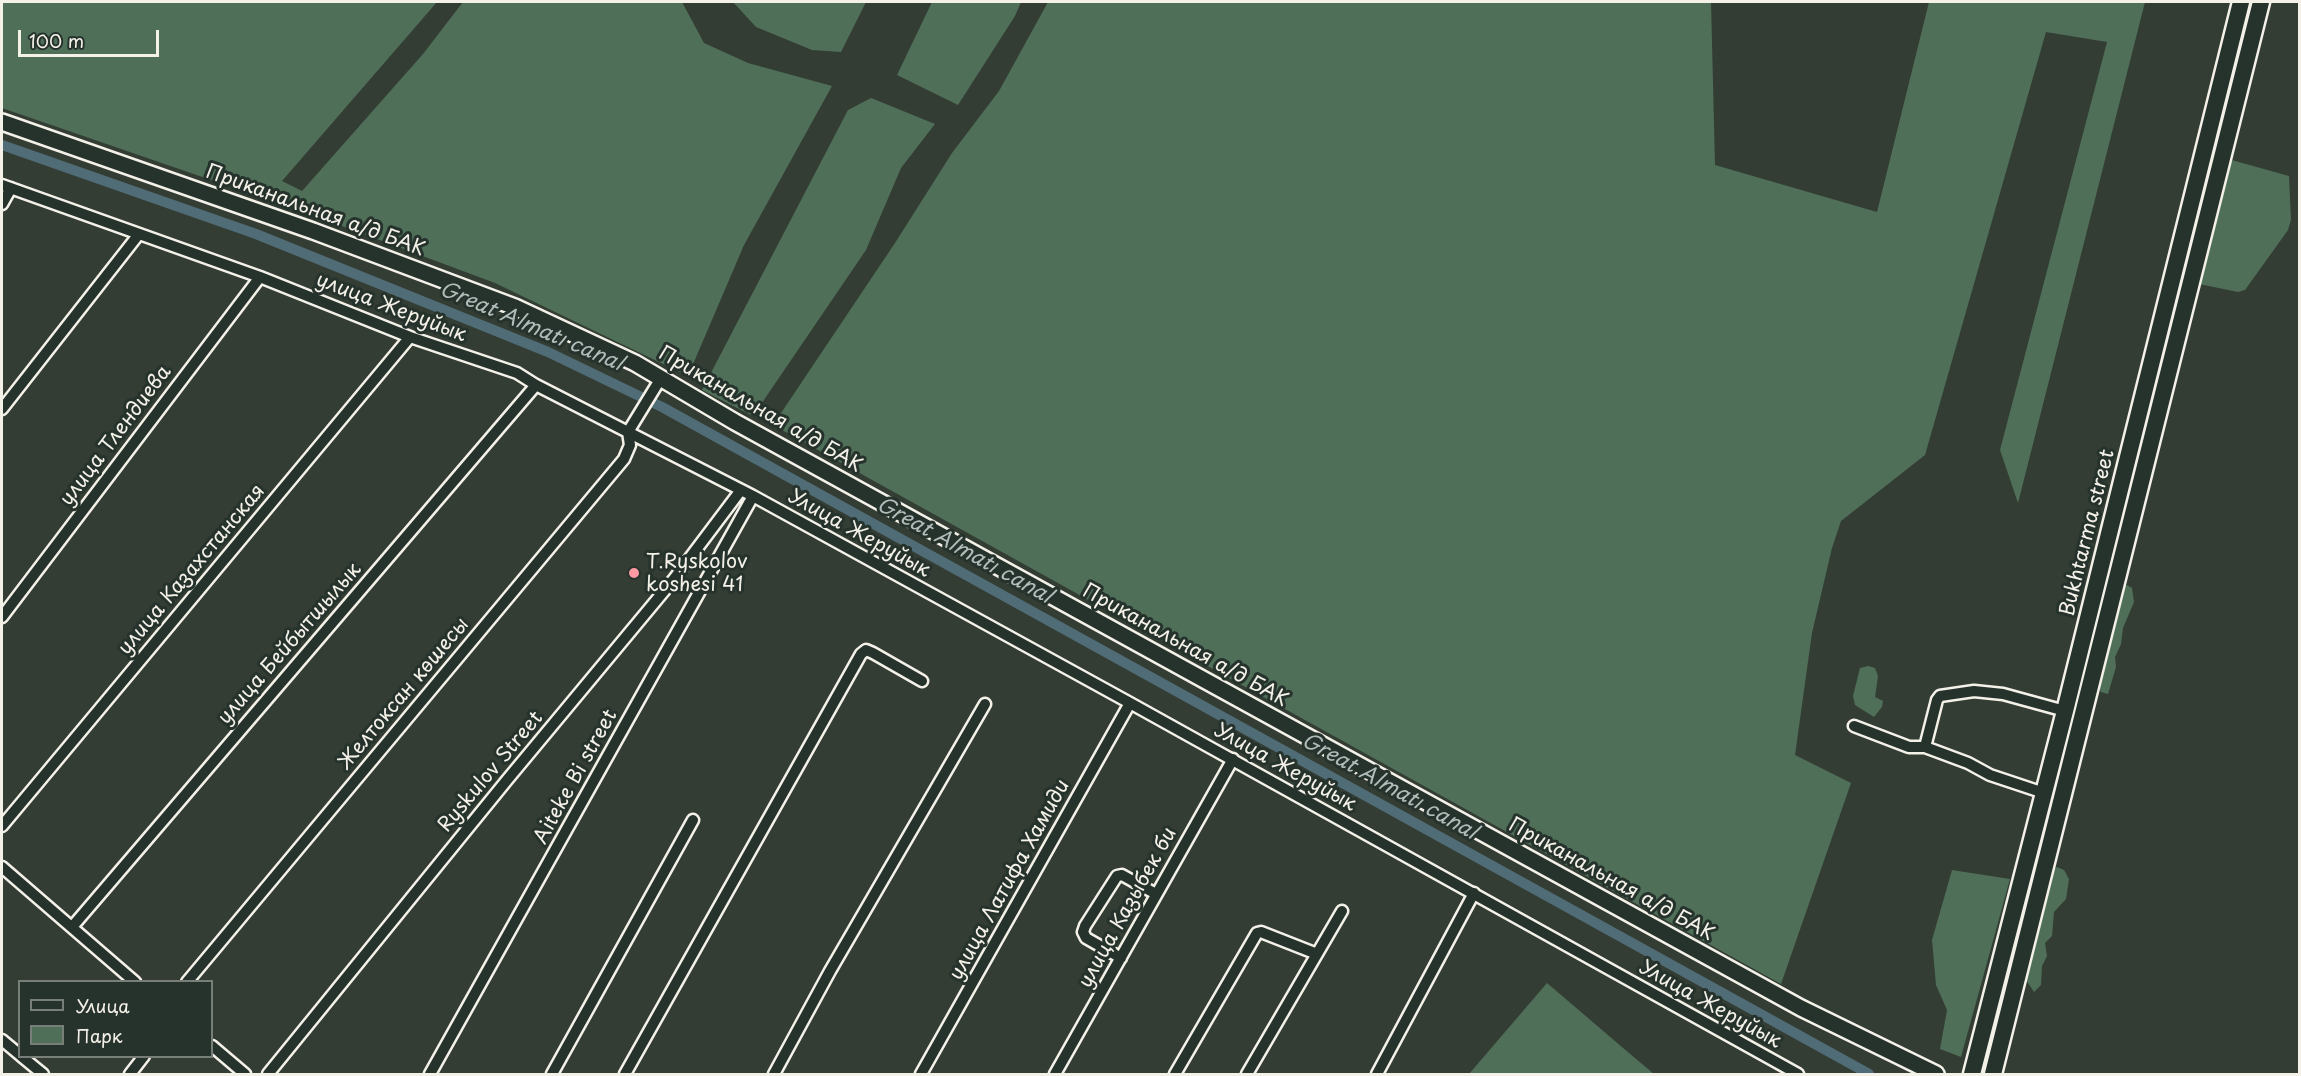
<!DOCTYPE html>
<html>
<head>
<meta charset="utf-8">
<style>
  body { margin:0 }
  #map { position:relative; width:2301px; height:1076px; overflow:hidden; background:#343d34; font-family:"Playpen Sans",sans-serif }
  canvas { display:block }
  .frame { position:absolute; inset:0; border:3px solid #f4f1e8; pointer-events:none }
  .legend { position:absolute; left:18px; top:980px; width:195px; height:78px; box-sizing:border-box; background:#26332d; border:2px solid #787f78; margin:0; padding:8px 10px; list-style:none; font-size:18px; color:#f4f1e8 }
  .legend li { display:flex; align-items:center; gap:12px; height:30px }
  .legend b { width:30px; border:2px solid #787f78 }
  .scale { position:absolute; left:18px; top:30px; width:141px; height:27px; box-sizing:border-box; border:3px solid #f4f1e8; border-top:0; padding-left:8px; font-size:18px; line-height:21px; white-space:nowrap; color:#f4f1e8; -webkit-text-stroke:4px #26332d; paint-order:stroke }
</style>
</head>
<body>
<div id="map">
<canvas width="2301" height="1076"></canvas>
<div class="frame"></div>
<ul class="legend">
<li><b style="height:8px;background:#26332d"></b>Улица</li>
<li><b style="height:16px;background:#4f6f59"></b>Парк</li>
</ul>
<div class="scale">100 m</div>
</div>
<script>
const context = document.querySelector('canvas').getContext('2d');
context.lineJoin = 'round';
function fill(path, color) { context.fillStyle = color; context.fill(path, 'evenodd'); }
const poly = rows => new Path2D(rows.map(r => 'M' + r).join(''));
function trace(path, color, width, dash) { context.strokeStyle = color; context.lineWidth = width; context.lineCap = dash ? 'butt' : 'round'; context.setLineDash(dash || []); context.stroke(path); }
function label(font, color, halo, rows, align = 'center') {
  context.font = font + ' "Playpen Sans",sans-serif'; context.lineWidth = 6; context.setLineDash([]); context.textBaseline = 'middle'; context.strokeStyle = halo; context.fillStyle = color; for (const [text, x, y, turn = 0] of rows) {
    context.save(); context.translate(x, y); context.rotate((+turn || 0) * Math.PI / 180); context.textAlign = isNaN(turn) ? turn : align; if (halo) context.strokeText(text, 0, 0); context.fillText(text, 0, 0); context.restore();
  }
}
const green = poly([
  [2,2,437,2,282,181,302,191,423,54,463,2,682,2,704,43,748,63,832,86,744,245,688,376,495,283,307,213,2,108],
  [733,2,866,2,841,52,812,50,756,27],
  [932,2,1021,2,1015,16,958,105,897,75],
  [1048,2,1711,2,1715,165,1877,212,1929,2,2145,2,2018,503,2000,450,2107,42,2046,32,1925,455,1841,521,1832,548,1812,633,1795,755,1851,783,1781,984,773,425,895,243,952,153,999,91],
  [2247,2,2255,2,2099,618,2094,620],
  [871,98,935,124,901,168,866,250,753,416,702,390,848,110],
  [2228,159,2289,176,2291,220,2288,230,2245,290,2238,292,2199,284],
  [2127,585,2132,588,2134,602,2123,628,2121,644,2115,657,2116,667,2108,694,2101,692,2099,687,2122,588],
  [2092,635,2094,638,2037,865,2034,867],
  [1868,666,1875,668,1878,676,1875,697,1883,701,1882,707,1874,717,1855,705,1853,696,1860,668],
  [2057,867,2064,870,2069,879,2066,899,2054,912,2052,936,2045,943,2047,956,2042,966,2041,985,2034,992,2026,980,2025,962,2036,921,2041,915,2044,894,2050,872],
  [1952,870,2010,879,1961,1057,1940,1049,1947,1010,1936,985,1932,940],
  [2029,883,2031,883,2031,888,1983,1074,1976,1074],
  [1547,983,1629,1053,1654,1074,1469,1074]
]);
const canal = poly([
  [2,145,256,234,548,352,662,407,1869,1074]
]);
const street = poly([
  [2,185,260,277,410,337,517,373,536,385,753,496,1130,703,1798,1074],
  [2,204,11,188],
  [2,409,139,234],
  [2,617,260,277],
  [1854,726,1909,747,1925,747,1937,700,1940,696,1974,691,2003,694,2065,711],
  [1925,747,1968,763,1990,775,2044,793],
  [2,826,410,337],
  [2,867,135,982],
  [72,927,536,385],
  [1121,958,1086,938,1083,932,1085,926,1117,876,1122,875,1156,894],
  [187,982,624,459,630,445,628,432,661,378],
  [2,1040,20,1055],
  [212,1046,245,1074],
  [21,1056,43,1074],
  [130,1074,144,1056],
  [268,1074,507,780,674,579,741,490],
  [430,1074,753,496],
  [552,1074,693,820],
  [625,1074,861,654,866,650,873,653,922,681],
  [774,1074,830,971,985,704],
  [921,1074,1130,703],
  [1055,1074,1233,759],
  [1175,1074,1257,933,1261,932,1317,954],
  [1247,1074,1342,911],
  [1377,1074,1474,893]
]);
const secondary = poly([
  [2,122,313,231,515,307,635,363,735,422,1801,1008,1936,1074]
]);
const primary = poly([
  [1972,1074,2065,711,2241,2],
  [1993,1074,2261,2]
]);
const markers = [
  [634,573,6,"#ff9aa2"]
];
const streetNames = [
  ["Приканальная а/д БАК",315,211,20],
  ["улица Жеруйык",391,308,21],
  ["Приканальная а/д БАК",760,410,30],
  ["улица Тлендиева",116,436,-53],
  ["Bukhtarma street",2088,533,-76],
  ["Улица Жеруйык",859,534,29],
  ["улица Казахстанская",192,570,-50],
  ["улица Бейбытшылык",290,644,-49],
  ["Приканальная а/д БАК",1185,646,29],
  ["Желтоксан көшесы",404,694,-50],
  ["Улица Жеруйык",1285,768,29],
  ["Ryskulov Street",491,772,-50],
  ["Aiteke Bi street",576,777,-61],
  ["улица Латифа Хамиди",1010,880,-61],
  ["Приканальная а/д БАК",1611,880,29],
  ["улица Казыбек би",1128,908,-61],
  ["Улица Жеруйык",1710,1005,29]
];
const poiNames = [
  ["T.Ryskolov",646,562],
  ["koshesi 41",646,585]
];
const waterNames = [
  ["Great Almatı canal",531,327,23],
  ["Great Almatı canal",964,551,29],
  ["Great Almatı canal",1389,787,29]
];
fill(green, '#4f6f59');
trace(canal, '#506c76', 10);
trace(street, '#f4f1e8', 15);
trace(secondary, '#f4f1e8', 20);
trace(primary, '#f4f1e8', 21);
trace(street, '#26332d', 10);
trace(secondary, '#26332d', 15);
trace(primary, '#26332d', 16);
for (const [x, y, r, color] of markers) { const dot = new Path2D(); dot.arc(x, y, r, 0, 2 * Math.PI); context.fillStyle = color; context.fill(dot); trace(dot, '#26332d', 2); }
label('20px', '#f4f1e8', '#26332d', streetNames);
label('20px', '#f4f1e8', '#26332d', poiNames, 'left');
label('italic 21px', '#b2bcba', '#26332d', waterNames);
</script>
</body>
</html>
